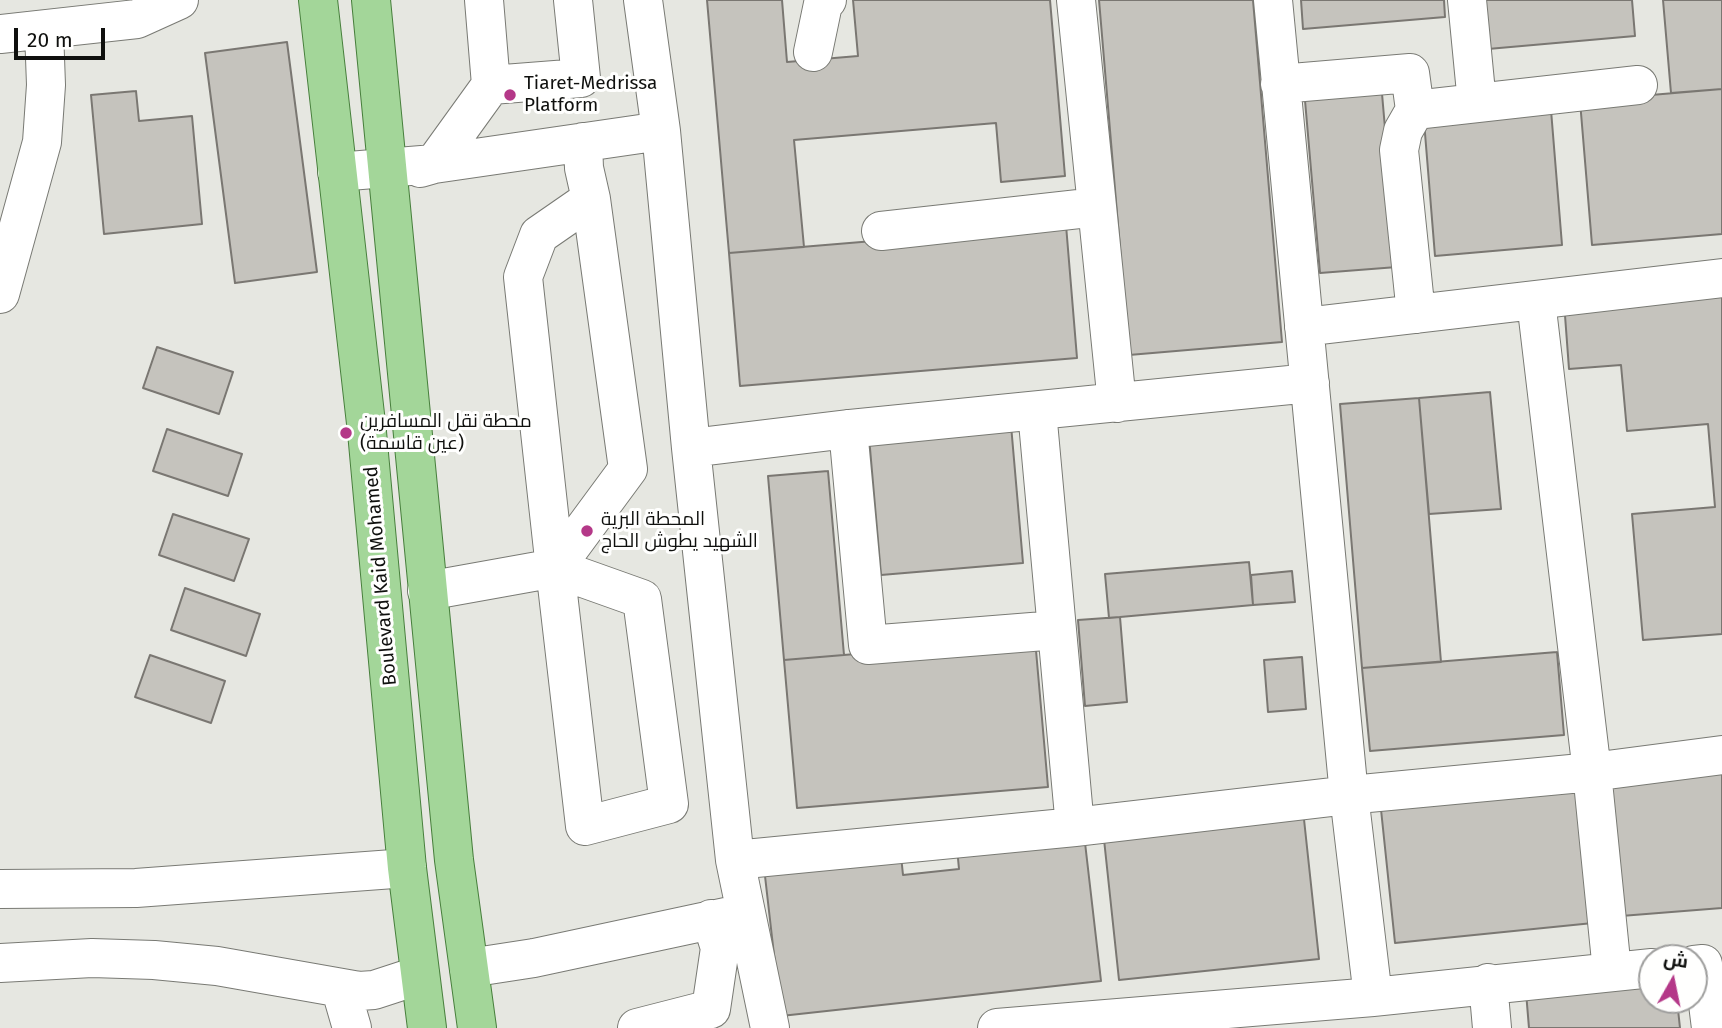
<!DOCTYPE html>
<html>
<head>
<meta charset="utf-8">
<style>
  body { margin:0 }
  #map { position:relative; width:1722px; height:1028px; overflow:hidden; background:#e6e7e1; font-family:"Fira Sans",Cairo,sans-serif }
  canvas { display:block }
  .north { position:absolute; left:1638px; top:944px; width:70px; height:70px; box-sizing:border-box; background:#fffffe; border:2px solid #9f9f9e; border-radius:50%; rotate:9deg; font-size:19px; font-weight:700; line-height:28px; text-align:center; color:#0f100e }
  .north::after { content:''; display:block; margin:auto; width:24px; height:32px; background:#b43888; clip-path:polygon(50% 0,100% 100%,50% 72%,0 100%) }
  .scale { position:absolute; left:14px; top:28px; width:91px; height:32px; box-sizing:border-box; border:4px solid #0f100e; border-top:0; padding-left:9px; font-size:21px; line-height:24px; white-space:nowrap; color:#0f100e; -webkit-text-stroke:5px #fffffe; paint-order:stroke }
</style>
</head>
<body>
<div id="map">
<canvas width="1722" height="1028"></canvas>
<div class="north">ش</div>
<div class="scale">20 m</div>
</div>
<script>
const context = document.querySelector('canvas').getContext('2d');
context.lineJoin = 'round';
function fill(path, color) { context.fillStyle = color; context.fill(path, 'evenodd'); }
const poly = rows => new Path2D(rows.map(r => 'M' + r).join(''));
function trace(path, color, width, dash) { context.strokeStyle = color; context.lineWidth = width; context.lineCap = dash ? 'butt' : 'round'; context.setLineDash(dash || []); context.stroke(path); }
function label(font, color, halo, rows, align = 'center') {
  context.font = font + ' "Fira Sans",Cairo,sans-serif'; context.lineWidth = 6; context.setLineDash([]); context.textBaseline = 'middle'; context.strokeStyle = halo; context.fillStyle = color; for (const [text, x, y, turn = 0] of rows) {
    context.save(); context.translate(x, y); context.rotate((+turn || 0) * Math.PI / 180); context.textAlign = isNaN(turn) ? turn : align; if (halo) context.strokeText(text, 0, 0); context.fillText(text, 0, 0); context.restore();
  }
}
const building = poly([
  [707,0,782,0,787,62,858,56,853,0,1050,0,1065,176,1001,182,996,123,794,140,804,247,729,253,707,0],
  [1099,0,1253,0,1282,342,1129,355,1099,0],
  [1301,0,1444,0,1445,17,1303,29,1301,0],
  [1484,0,1632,0,1635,36,1488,49,1484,0],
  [1663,0,1722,0,1722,89,1671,93,1663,0],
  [287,42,317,272,235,283,205,53,287,42],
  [1381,82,1397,267,1320,273,1304,89,1381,82],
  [1722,89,1722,234,1592,245,1580,101,1722,89],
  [136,91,139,121,192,116,202,224,104,234,91,95,136,91],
  [1551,110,1562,245,1435,256,1424,121,1551,110],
  [1066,225,1077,358,740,386,729,253,1066,225],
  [1722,289,1722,634,1643,640,1632,514,1715,507,1708,424,1627,431,1621,365,1569,369,1564,302,1722,289],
  [157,347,233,372,219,414,143,388,157,347],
  [1490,392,1501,509,1429,514,1419,398,1490,392],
  [1419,398,1441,662,1362,668,1340,404,1419,398],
  [1011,425,1023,563,881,575,869,437,1011,425],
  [167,429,242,454,228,496,153,471,167,429],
  [828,471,844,655,784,660,768,476,828,471],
  [173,514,249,539,234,581,159,555,173,514],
  [1249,562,1253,605,1109,618,1105,574,1249,562],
  [1292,571,1295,602,1253,605,1251,575,1292,571],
  [185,588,260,614,246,656,171,630,185,588],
  [1120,617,1127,702,1085,706,1078,620,1120,617],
  [1035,639,1048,787,797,808,784,660,1035,639],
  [1557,652,1564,735,1370,751,1362,668,1557,652],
  [150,655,225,681,211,723,135,697,150,655],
  [1302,657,1306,709,1268,712,1264,660,1302,657],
  [1722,761,1722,908,1621,916,1609,771,1722,761],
  [1578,780,1593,923,1395,943,1380,800,1578,780],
  [1303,810,1319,959,1119,980,1103,830,1303,810],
  [1084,834,1101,981,781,1016,765,876,900,846,903,875,959,869,957,848,1084,834],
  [1652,981,1652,1000,1677,1000,1680,1028,1529,1028,1526,992,1652,981]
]);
const minor = poly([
  [643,0,661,131,691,448,735,860,770,1028],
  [1076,0,1117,403],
  [1273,0,1349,795,1373,997],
  [1467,0,1477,103],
  [0,34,137,19,179,0],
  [813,52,823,4,827,0],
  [1280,84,1410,73,1415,110,1638,85],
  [491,85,581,78,573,0],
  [1415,110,1403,131,1399,150,1416,314],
  [583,142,584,168,591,199,628,469,555,568,642,599,669,804,585,826,555,568,523,277,539,235,591,199],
  [420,168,434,164,491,85,484,0],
  [337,172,434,164,661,131],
  [881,231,1097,207],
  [0,294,42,142,46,85,44,30],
  [1536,301,1592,772,1612,971],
  [1304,327,1722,278],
  [1037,411,1075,827],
  [848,429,868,645,1057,630],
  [691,448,848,429,1310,383],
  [427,591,555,568],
  [735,860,1075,827,1349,795,1592,772,1722,755],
  [0,889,136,888,407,868],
  [0,963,92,958,154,960,217,966,359,991,374,990,420,975],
  [1694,965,1703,964,1711,1028],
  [469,968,534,958,744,913],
  [1488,983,1492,1028],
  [341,990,352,1028],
  [637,1028,711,1009,720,948,711,919],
  [997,1028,1373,997,1652,968]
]);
const major = poly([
  [318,0,367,432,407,868,427,1028],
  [371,0,454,860,477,1028]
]);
const markers = [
  [510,95,7,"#b43888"],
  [346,433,7,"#b43888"],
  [587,531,7,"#b43888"]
];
const poiNames = [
  ["Tiaret-Medrissa",524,84],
  ["Platform",524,106],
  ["محطة نقل المسافرين",360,422],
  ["(عين قاسمة)",360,444],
  ["المحطة البرية",601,520],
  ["الشهيد يطوش الحاج",601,542]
];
const streetNames = [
  ["Boulevard Kaid Mohamed",381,576,-95]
];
fill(building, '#c5c3bd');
trace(building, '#7a7772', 2);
trace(minor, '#797a74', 40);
trace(major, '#477f3c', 40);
trace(minor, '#fff', 38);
trace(major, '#a3d699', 38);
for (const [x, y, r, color] of markers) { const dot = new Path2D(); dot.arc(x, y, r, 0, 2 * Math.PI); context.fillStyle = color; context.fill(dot); trace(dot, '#fffffe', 2.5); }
label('19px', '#0f100e', '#fffffe', poiNames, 'left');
label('19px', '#0f100e', '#fffffe', streetNames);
</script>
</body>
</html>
